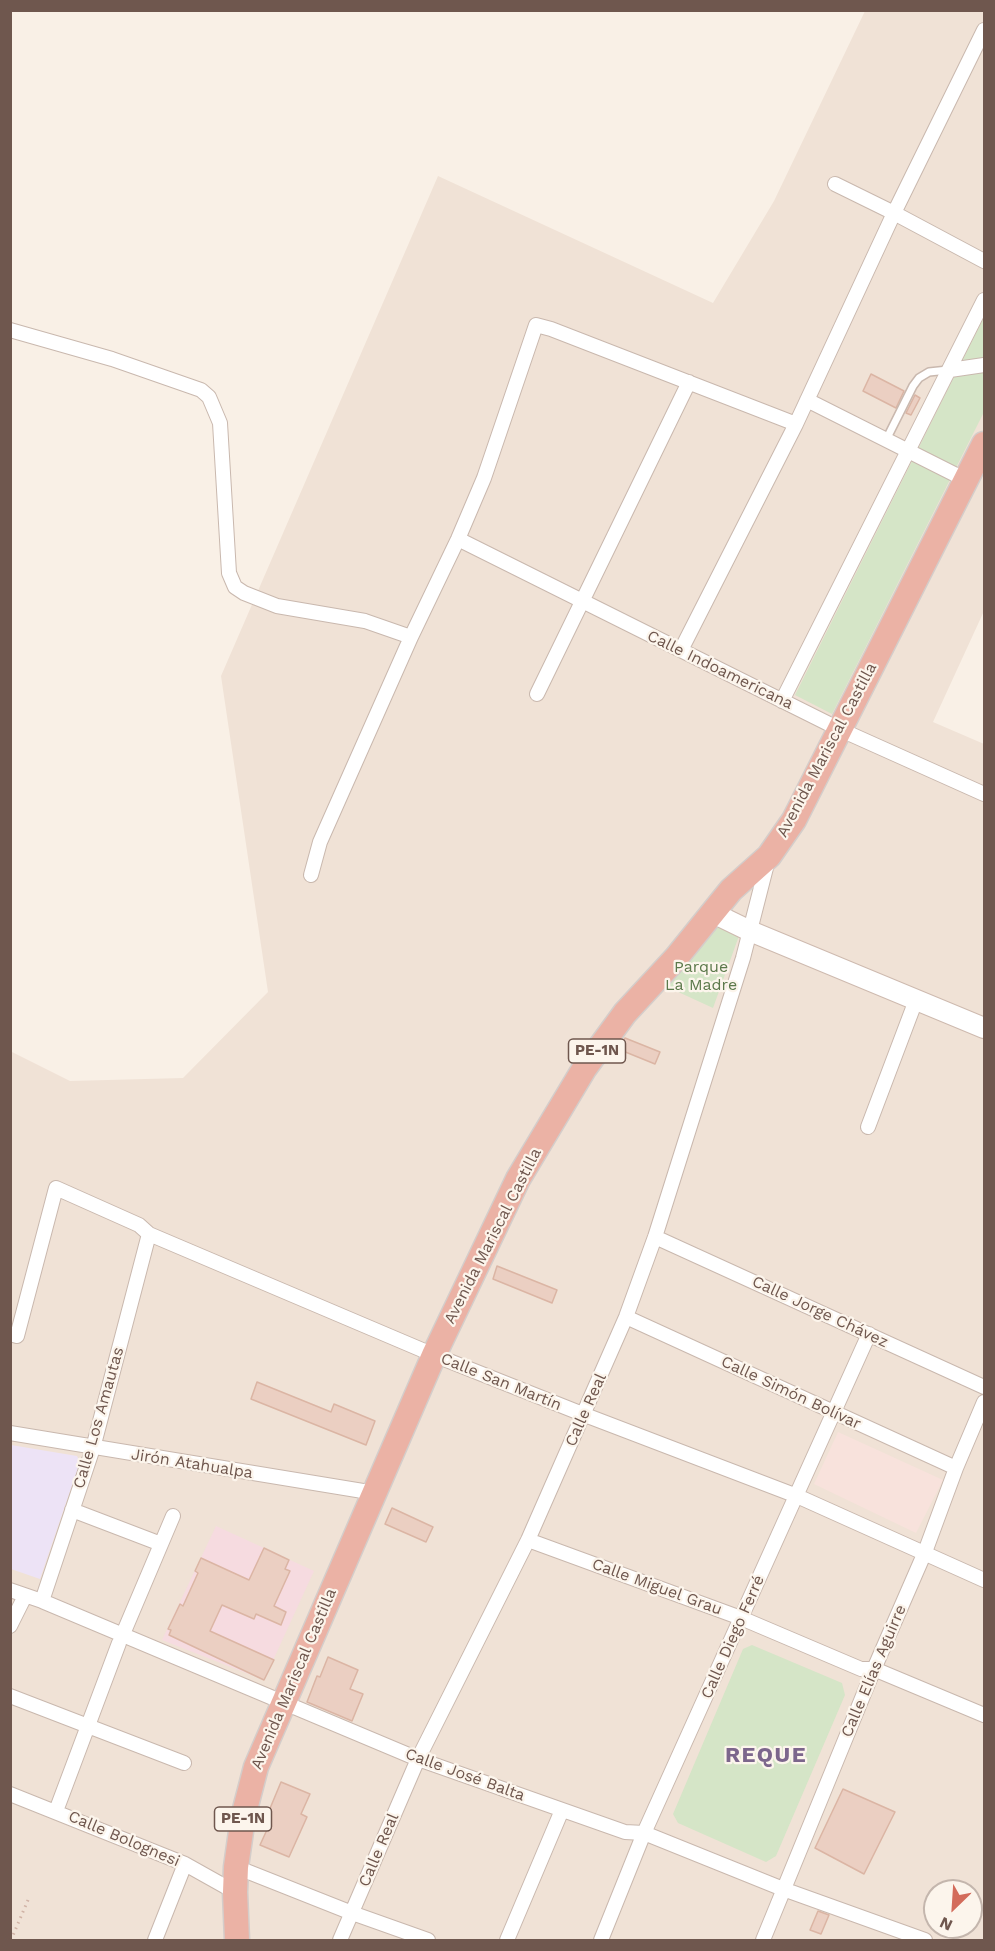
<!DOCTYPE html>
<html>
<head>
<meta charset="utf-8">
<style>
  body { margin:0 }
  #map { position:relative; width:995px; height:1951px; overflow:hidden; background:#f9f0e6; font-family:"Work Sans",sans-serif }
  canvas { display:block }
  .frame { position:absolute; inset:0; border:12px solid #6f574e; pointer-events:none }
  .north { position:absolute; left:923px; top:1879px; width:60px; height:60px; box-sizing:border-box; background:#fcf5ec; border:2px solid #c4b6ad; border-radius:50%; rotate:205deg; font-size:16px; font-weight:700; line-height:24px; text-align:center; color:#6f574e }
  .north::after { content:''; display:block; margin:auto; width:21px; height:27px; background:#d36c5b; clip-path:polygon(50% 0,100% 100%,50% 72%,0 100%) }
</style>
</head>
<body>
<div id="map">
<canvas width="995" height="1951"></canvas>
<div class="frame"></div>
<div class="north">N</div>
</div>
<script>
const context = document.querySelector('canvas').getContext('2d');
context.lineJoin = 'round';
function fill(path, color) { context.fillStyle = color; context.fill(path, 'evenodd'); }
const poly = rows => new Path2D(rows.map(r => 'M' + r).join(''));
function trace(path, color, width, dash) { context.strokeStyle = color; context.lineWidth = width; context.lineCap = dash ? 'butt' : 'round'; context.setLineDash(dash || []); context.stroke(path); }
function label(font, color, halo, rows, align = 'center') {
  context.font = font + ' "Work Sans",sans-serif'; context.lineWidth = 4.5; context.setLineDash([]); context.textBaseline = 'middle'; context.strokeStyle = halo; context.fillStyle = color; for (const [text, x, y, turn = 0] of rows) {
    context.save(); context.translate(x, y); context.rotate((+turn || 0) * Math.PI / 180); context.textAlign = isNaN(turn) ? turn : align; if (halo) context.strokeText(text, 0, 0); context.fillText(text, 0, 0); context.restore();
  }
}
const residential = poly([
  [865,11,984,11,984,611,933,722,984,744,984,1940,11,1940,10,1051,70,1081,183,1078,268,992,221,676,438,176,713,303,774,201],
  [935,1891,971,1891,971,1927,935,1927]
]);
const commercial = poly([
  [838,1432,943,1480,916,1533,814,1484]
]);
const education = poly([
  [11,1445,77,1456,80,1462,40,1579,11,1569]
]);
const medical = poly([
  [216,1526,314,1571,264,1680,162,1640]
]);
const green = poly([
  [984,317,984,412,832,714,795,695],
  [721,921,740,933,713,1008,663,985],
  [752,1645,842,1683,845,1695,776,1856,766,1862,678,1823,673,1814,743,1649]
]);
const building = poly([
  [871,374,904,391,896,408,863,391,871,374],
  [915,395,920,398,911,415,906,413,915,395],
  [625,1038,660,1052,655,1064,618,1049,625,1038],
  [497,1266,557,1290,552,1303,493,1279,497,1266],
  [257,1382,331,1412,334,1404,375,1421,366,1445,251,1399,257,1382],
  [392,1508,433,1527,426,1542,385,1524,392,1508],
  [264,1548,289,1560,285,1569,290,1571,274,1606,286,1612,281,1625,256,1614,254,1619,222,1605,210,1631,274,1660,264,1680,169,1635,171,1630,168,1629,180,1604,183,1606,198,1573,195,1571,201,1558,249,1580,264,1548],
  [328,1657,358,1670,350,1689,363,1694,352,1721,307,1702,317,1676,320,1677,328,1657],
  [281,1782,310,1794,301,1814,307,1817,289,1857,260,1845,271,1821,266,1818,281,1782],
  [843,1789,895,1812,864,1874,815,1848,843,1789],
  [818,1911,829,1915,821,1934,810,1930,818,1911]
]);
const path = poly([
  [11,1940,28,1900]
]);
const lane = poly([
  [886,440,913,386,919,378,929,372,948,370]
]);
const street = poly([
  [835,184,894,213,984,261],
  [10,330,112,359,201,390,209,397,220,423,229,573,235,587,244,593,277,606,365,621,411,637],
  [950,370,984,365],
  [807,400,966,480],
  [458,539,839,729,984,794],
  [681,650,796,424,894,213,984,30],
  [537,694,689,382],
  [782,701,984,300],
  [311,875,320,842,411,637,458,539,484,478,536,325,551,329,796,424],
  [868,1127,916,1000],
  [655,1237,984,1387],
  [626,1317,956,1468],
  [10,1334,17,1336,56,1188,139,1225,149,1234,434,1355,585,1415,797,1496,984,1580],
  [10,1433,375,1493],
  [72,1510,161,1544],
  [528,1540,741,1618,861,1669,874,1669,984,1715],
  [10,1590,42,1601,418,1759,625,1832,644,1833,783,1889,925,1940],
  [42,1601,93,1448,149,1234],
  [10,1626,25,1596],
  [123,1634,173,1516],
  [10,1696,184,1763],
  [10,1794,185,1864,235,1892],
  [56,1811,119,1643],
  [236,1867,352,1913,428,1940],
  [155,1940,185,1864],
  [340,1940,418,1759,528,1540,626,1317,655,1237,743,958,768,860],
  [507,1940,562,1810],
  [601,1940,644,1833,869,1334],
  [763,1940,874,1669,925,1552,956,1468,984,1402]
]);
const secondary = poly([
  [713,913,750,931,984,1028]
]);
const highway = poly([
  [237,1940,235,1892,236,1867,243,1817,256,1767,434,1355,518,1179,584,1069,625,1013,676,958,731,890,769,856,794,820,984,444]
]);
const shields = [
  [597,1051,57],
  [243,1819,57]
];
const shieldNames = [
  ["PE-1N",597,1051],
  ["PE-1N",243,1819]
];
const streetNames = [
  ["Calle Indoamericana",720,670,26],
  ["Avenida Mariscal Castilla",827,750,-62],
  ["Avenida Mariscal Castilla",493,1236,-63],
  ["Calle Jorge Chávez",820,1312,25],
  ["Calle San Martín",501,1382,22],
  ["Calle Simón Bolívar",791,1393,25],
  ["Calle Real",586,1410,-66],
  ["Calle Los Amautas",99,1418,-74],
  ["Jirón Atahualpa",192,1464,9],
  ["Calle Miguel Grau",657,1587,20],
  ["Calle Diego Ferré",733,1637,-66],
  ["Calle Elías Aguirre",874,1671,-67],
  ["Avenida Mariscal Castilla",294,1679,-67],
  ["Calle José Balta",465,1775,20],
  ["Calle Bolognesi",124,1839,23],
  ["Calle Real",379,1850,-67]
];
const parkNames = [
  ["Parque",701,967],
  ["La Madre",701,985]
];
const districtNames = [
  ["REQUE",766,1756]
];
fill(residential, '#f0e2d6');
fill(commercial, '#f8e2dc');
fill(education, '#ede3f6');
fill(medical, '#f6dbe0');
fill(green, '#d5e5c7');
fill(building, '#ebcfc2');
trace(building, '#dbb5a4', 1.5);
trace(lane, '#c9b8ae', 10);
trace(street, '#c9b8ae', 16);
trace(secondary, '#cebaaf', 22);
trace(highway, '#d4cdca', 27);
trace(path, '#d0b2a5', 3, [1.5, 4.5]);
trace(lane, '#fff', 7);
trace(street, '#fff', 14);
trace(secondary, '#fff', 20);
trace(highway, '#ebb2a5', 24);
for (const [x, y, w] of shields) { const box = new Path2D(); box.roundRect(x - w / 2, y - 12, w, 24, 4.5); context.fillStyle = '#fcf5ec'; context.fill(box); trace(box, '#6f574e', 1.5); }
label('bold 15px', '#6f574e', null, shieldNames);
label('16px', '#6f574e', '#fcf5ec', streetNames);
label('16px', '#5c794b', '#fcf5ec', parkNames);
context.letterSpacing = '1.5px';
label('bold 22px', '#7c668c', '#fcf5ec', districtNames);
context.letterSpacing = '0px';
</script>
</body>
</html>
